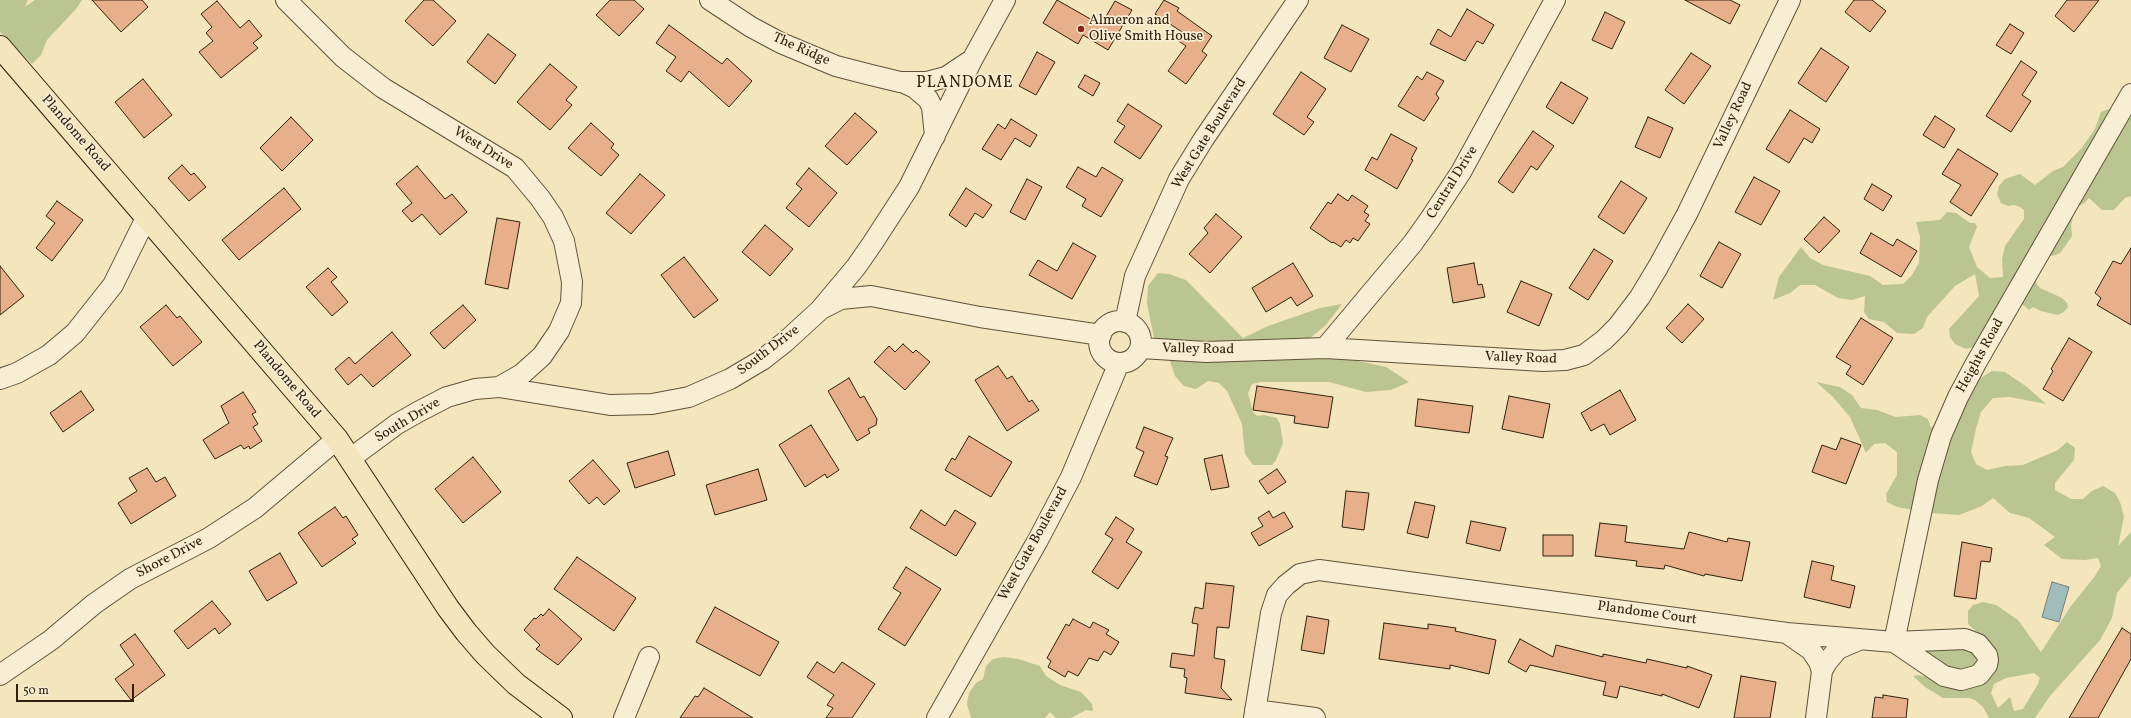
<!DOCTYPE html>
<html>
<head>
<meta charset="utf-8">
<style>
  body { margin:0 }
  #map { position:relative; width:2131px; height:718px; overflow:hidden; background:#f3e5bc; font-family:Vollkorn,serif }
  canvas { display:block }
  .scale { position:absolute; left:16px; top:684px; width:118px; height:18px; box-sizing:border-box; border:2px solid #2f210e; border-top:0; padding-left:5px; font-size:12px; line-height:14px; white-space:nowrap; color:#2f210e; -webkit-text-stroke:3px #f7eed3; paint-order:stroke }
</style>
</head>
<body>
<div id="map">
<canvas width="2131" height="718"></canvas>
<div class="scale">50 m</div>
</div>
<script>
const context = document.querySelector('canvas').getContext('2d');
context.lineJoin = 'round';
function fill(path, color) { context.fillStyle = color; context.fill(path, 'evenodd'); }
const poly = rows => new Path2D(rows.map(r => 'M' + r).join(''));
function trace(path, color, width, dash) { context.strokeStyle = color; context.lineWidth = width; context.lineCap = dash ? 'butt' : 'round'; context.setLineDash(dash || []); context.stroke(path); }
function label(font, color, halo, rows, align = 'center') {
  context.font = font + ' Vollkorn,serif'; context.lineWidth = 3.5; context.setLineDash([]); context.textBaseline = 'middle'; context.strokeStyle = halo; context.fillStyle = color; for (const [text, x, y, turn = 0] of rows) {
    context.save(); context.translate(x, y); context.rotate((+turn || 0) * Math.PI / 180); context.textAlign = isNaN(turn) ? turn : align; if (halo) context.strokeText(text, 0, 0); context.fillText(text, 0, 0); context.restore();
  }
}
const green = poly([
  [0,0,28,0,25,7,35,0,82,0,76,9,47,40,41,55,32,64,0,32],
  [2131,89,2131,196,2125,198,2114,210,2102,210,2089,198,2083,204,2073,207,2074,214,2071,225,2072,236,2061,252,2056,255,2050,256,2042,264,2037,275,2036,283,2040,288,2062,298,2067,303,2068,307,2064,312,2058,315,2041,311,2033,307,2029,310,2021,303,1981,345,1966,349,1955,344,1950,337,1949,329,1979,296,1975,274,1955,286,1927,317,1923,328,1914,334,1897,333,1884,322,1869,319,1864,312,1865,296,1852,300,1838,298,1815,285,1800,285,1790,293,1773,300,1779,277,1801,247,1810,258,1823,265,1870,276,1883,285,1903,284,1912,275,1919,263,1920,237,1916,222,1940,220,1947,212,1956,213,1970,223,1975,223,1977,227,1969,247,1977,267,1990,278,2003,277,2002,259,2005,246,2024,219,2024,210,2020,207,2014,205,2008,206,2001,203,1997,194,1999,186,2005,179,2020,174,2035,185,2053,171,2063,167,2081,149,2095,129,2101,112,2109,109,2118,112],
  [1158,273,1169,274,1186,280,1243,338,1268,326,1320,308,1342,304,1326,325,1304,343,1349,359,1386,367,1409,382,1391,390,1366,392,1329,382,1261,382,1252,384,1248,393,1253,412,1257,416,1264,415,1277,418,1280,424,1283,443,1276,460,1272,465,1253,465,1245,454,1242,424,1227,391,1219,383,1208,381,1196,389,1184,386,1175,376,1169,358,1154,337,1147,304,1148,286],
  [1992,371,2005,372,2027,387,2046,404,2010,397,1993,398,1981,412,1976,429,1971,452,1976,464,1987,470,2005,466,2023,465,2058,450,2067,442,2075,448,2074,460,2055,483,2055,490,2071,499,2083,499,2092,491,2103,486,2115,493,2120,502,2124,517,2118,546,2131,532,2131,576,2117,593,2112,618,2100,640,2050,696,2035,718,1989,718,1983,707,1975,700,1969,698,1943,698,1925,687,1913,676,1918,675,1943,680,1984,676,1979,634,1968,624,1968,611,1973,605,1983,602,1996,605,2018,620,2041,652,2071,606,2095,576,2101,566,2098,558,2085,560,2062,559,2044,545,2055,537,2029,518,2010,513,1993,498,1982,506,1959,515,1930,513,1897,507,1887,502,1886,494,1897,475,1897,452,1885,443,1874,444,1866,453,1850,417,1832,396,1816,382,1840,387,1852,395,1861,408,1877,410,1896,417,1920,415,1928,419,1931,428,1976,381],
  [2034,673,2040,678,2038,684,2023,709,2014,711,2010,697,1998,708,1991,693,1994,684,2006,678],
  [1965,639,1988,660,1953,679,1916,642],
  [1004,657,1018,659,1040,666,1046,676,1060,685,1081,692,1092,704,1093,711,1086,710,1071,718,1056,718,1050,712,1045,718,971,718,967,704,969,693,976,683,983,679,986,666,993,659]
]);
const water = poly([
  [2052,582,2069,587,2059,622,2042,617,2052,582]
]);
const building = poly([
  [92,0,142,0,148,7,121,32,92,0],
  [424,0,433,0,456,21,433,46,405,21,424,0],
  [610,0,634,0,644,9,619,36,596,15,610,0],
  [1057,0,1101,25,1115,1,1132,10,1108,50,1083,35,1078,44,1043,23,1057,0],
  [1164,0,1179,8,1177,11,1212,36,1202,51,1207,55,1186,84,1168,71,1186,46,1177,40,1182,32,1155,14,1164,0],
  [1685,0,1730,0,1740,5,1730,24,1685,0],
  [1854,0,1872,0,1886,11,1870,32,1845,12,1854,0],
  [2067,0,2099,0,2074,32,2055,16,2067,0],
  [217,1,240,28,249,20,262,36,253,43,258,48,221,78,199,52,213,41,206,33,212,27,201,14,217,1],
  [1467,9,1494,25,1483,44,1477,41,1465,61,1430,44,1438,29,1451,37,1467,9],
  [1605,12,1625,22,1612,49,1592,40,1605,12],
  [2010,24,2024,33,2011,54,1996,45,2010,24],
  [669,25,722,64,727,58,752,81,729,107,689,71,681,82,666,71,676,57,656,43,669,25],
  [1342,25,1369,39,1351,72,1324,58,1342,25],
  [488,34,516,55,495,84,467,62,488,34],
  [1821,48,1849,67,1826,102,1798,83,1821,48],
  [1037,52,1055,62,1036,95,1019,86,1037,52],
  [1691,53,1711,66,1684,104,1665,90,1691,53],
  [2021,61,2037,72,2022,95,2031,101,2011,132,1986,116,2021,61],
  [550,64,577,87,566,100,572,105,550,130,517,102,550,64],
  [1301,72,1326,89,1307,117,1314,122,1304,135,1273,114,1301,72],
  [1427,72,1444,81,1436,94,1439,98,1424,121,1398,106,1417,76,1422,80,1427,72],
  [1085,75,1100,83,1093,96,1078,87,1085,75],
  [143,79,172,115,144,138,115,102,143,79],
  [1561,82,1588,98,1573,124,1546,107,1561,82],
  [1128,104,1162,126,1140,159,1114,142,1125,126,1117,121,1128,104],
  [1790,110,1820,129,1812,143,1804,138,1789,163,1766,149,1790,110],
  [855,113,877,132,847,165,825,146,855,113],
  [1935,116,1955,129,1944,148,1923,135,1935,116],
  [291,117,313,140,282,171,260,148,291,117],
  [1648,117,1673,128,1660,158,1635,147,1648,117],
  [1011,119,1037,135,1030,147,1015,138,1001,160,982,149,998,124,1005,129,1011,119],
  [591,123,614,144,611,148,619,155,601,176,568,148,591,123],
  [1533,131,1554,146,1537,170,1531,166,1513,193,1498,182,1533,131],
  [1391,134,1417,148,1411,159,1413,160,1397,189,1365,170,1372,157,1377,160,1391,134],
  [1958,149,1998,174,1971,216,1950,202,1961,185,1942,174,1958,149],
  [182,165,191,175,194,173,206,187,189,201,168,178,182,165],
  [417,166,445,199,452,194,467,212,440,235,422,214,412,222,402,211,412,203,396,184,417,166],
  [1078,167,1096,177,1102,167,1123,180,1101,217,1082,206,1086,199,1066,187,1078,167],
  [809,168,837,193,809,227,786,208,802,189,796,184,809,168],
  [640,174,665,195,631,234,606,213,640,174],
  [1754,177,1780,191,1761,225,1735,212,1754,177],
  [1027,179,1042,187,1025,220,1010,212,1027,179],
  [1621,181,1647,198,1624,234,1598,217,1621,181],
  [1872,184,1892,196,1883,211,1864,199,1872,184],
  [284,188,301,209,239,260,222,240,284,188],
  [966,188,992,205,983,218,975,213,966,227,949,215,966,188],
  [1338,194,1348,201,1352,195,1368,206,1364,212,1369,215,1365,221,1370,224,1358,241,1353,238,1350,243,1346,240,1341,247,1333,242,1332,243,1310,228,1328,202,1331,204,1338,194],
  [57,201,83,220,52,261,36,248,55,223,46,216,57,201],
  [1216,214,1242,237,1210,273,1189,254,1208,233,1204,228,1216,214],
  [1824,217,1840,231,1819,253,1804,239,1824,217],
  [497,218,520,222,508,289,485,284,497,218],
  [765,225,793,249,770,276,742,252,765,225],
  [1871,233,1893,246,1897,239,1917,251,1901,277,1860,253,1871,233],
  [1719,242,1741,254,1722,288,1700,276,1719,242],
  [1073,243,1096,256,1072,299,1029,275,1038,260,1057,271,1073,243],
  [2131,248,2131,325,2097,305,2101,298,2095,293,2113,261,2121,264,2131,248],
  [1594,249,1613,261,1588,300,1569,288,1594,249],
  [684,257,718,300,694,318,661,275,684,257],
  [1293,263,1313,296,1297,306,1291,297,1266,312,1252,288,1293,263],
  [1474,263,1478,285,1482,284,1485,297,1453,303,1447,268,1474,263],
  [0,266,24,296,0,315,0,266],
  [328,268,337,277,331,282,348,302,332,316,306,287,328,268],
  [1521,281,1552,294,1539,326,1507,312,1521,281],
  [1688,304,1704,319,1682,343,1666,328,1688,304],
  [166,305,177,318,180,316,202,342,173,366,140,327,166,305],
  [463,305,476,320,444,349,430,333,463,305],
  [1861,318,1893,338,1863,385,1846,374,1851,366,1836,357,1861,318],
  [392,332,411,355,373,387,361,374,348,385,335,369,349,357,355,364,392,332],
  [2069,338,2092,352,2063,401,2043,389,2053,371,2051,369,2069,338],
  [903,344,913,353,916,350,930,362,905,390,874,362,889,346,895,352,903,344],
  [998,366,1007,379,1012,376,1029,402,1032,400,1039,410,1007,431,975,380,998,366],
  [849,378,860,398,864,396,877,419,876,425,868,429,870,433,857,441,828,391,849,378],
  [1257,386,1333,397,1328,428,1294,423,1295,416,1253,410,1257,386],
  [1620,390,1636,420,1610,435,1604,424,1591,431,1581,413,1620,390],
  [81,391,94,410,63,432,50,413,81,391],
  [243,392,256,412,252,414,258,424,253,427,262,441,250,449,249,446,244,449,241,445,215,459,203,440,229,423,221,406,243,392],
  [1509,396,1550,404,1543,438,1502,429,1509,396],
  [1418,399,1473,406,1469,433,1415,426,1418,399],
  [811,425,839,470,827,478,825,474,805,487,779,445,811,425],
  [1144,427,1173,438,1165,456,1168,457,1157,485,1134,476,1144,452,1136,448,1144,427],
  [969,436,1012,462,991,497,945,470,952,458,955,460,969,436],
  [1841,438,1861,445,1846,484,1812,472,1822,445,1836,450,1841,438],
  [668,451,675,475,635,488,627,463,668,451],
  [1222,455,1229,487,1211,490,1204,459,1222,455],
  [473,457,501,492,463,523,435,489,473,457],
  [593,460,620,491,604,505,597,497,589,504,569,481,593,460],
  [147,468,156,482,165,477,176,496,131,524,118,503,137,491,129,478,147,468],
  [758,469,767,500,715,515,706,485,758,469],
  [1277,469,1286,482,1268,494,1259,481,1277,469],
  [1346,491,1369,493,1364,530,1342,527,1346,491],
  [1415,502,1435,506,1428,538,1407,533,1415,502],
  [335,507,343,518,346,516,358,535,352,539,356,543,322,567,298,533,335,507],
  [921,510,945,526,955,510,976,523,956,556,910,528,921,510],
  [1269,511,1273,518,1284,512,1293,527,1259,546,1251,533,1263,526,1258,518,1269,511],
  [1116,517,1134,529,1126,542,1142,552,1118,589,1092,572,1113,539,1105,534,1116,517],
  [1471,521,1506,528,1500,551,1466,543,1471,521],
  [1600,523,1627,526,1625,542,1684,549,1689,532,1727,542,1728,538,1750,542,1742,581,1705,574,1704,576,1665,565,1664,569,1636,566,1637,561,1595,556,1600,523],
  [1543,535,1573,535,1573,556,1543,556,1543,535],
  [1962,542,1992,548,1990,562,1981,561,1976,599,1954,596,1962,542],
  [280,553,297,583,267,601,249,571,280,553],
  [577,557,636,598,614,631,554,589,577,557],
  [1812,561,1834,566,1831,580,1855,586,1850,608,1804,597,1812,561],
  [906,567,941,589,905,646,878,629,901,593,893,588,906,567],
  [1206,583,1234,586,1229,628,1217,627,1214,658,1225,660,1221,688,1232,700,1185,693,1187,678,1184,677,1185,669,1170,667,1172,653,1194,656,1198,624,1192,623,1195,607,1203,609,1206,583],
  [212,601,231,624,219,634,215,628,188,649,174,631,212,601],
  [715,607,779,642,760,676,696,642,715,607],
  [549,609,582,639,558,665,536,649,540,645,524,630,534,618,536,619,541,614,543,616,549,609],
  [1307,616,1329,620,1324,654,1301,650,1307,616],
  [1073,619,1090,628,1093,622,1109,630,1106,634,1119,642,1111,655,1104,651,1098,661,1089,658,1078,676,1068,671,1065,677,1048,667,1051,661,1047,658,1066,624,1069,626,1073,619],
  [1384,623,1428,629,1428,624,1456,628,1455,631,1496,640,1489,674,1450,665,1450,669,1379,659,1384,623],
  [2122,628,2131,634,2131,659,2098,718,2069,718,2122,628],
  [135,634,165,675,131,700,115,679,134,665,120,645,135,634],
  [1520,639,1553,657,1556,645,1603,657,1603,654,1646,663,1647,659,1687,668,1687,666,1712,675,1699,708,1662,694,1662,696,1620,686,1617,698,1603,695,1606,682,1530,665,1526,672,1508,662,1520,639],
  [817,662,834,673,842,662,875,684,852,718,826,718,833,708,827,705,834,695,807,677,817,662],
  [1741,676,1776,682,1770,718,1734,718,1741,676],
  [704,688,753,718,680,718,695,696,698,697,704,688],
  [1883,695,1908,699,1906,718,1872,718,1875,697,1883,698,1883,695]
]);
const minor = poly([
  [286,0,343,57,383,88,515,168,540,198,553,217,564,241,572,282,571,303,559,331,542,356,522,374,499,387],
  [710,0,751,27,781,43,836,66,871,75,900,82,927,82,946,77,970,61],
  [902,82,915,88,928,99,932,107,935,136],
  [823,308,841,299,871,296,980,317,1101,335],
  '1099 342a21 21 0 1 1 42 0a21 21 0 1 1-42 0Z',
  [1125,322,1135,276,1179,179,1203,140,1298,0],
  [1141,348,1206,352,1325,348,1543,361,1565,360,1584,355,1604,340,1618,326,1640,297,1658,267,1687,214,1790,0],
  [1325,348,1413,243,1430,219,1461,172,1555,0],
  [0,379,17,373,49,355,75,333,113,285,147,216],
  [351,458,397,424,418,412,447,397,475,389,499,387,610,405,652,404,689,397,730,379,762,360,785,342,820,310,856,267,872,244,909,187,972,60,1005,0],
  [1788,634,1811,650,1819,662,1822,671],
  [1965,639,1978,644,1987,655,1988,660,1987,665,1979,675,1961,680,1944,676,1894,642,1965,639],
  [0,675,51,640,94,604,130,579,209,538,255,508,337,439],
  [1255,710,1315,718],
  [624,718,649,657],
  [937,718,1038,540,1071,477,1119,363],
  [1254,718,1271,613,1277,595,1286,585,1300,574,1319,570,1787,633,1894,642,1928,480,1941,436,1958,397,1976,363,2131,94],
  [1816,718,1822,671,1827,662,1838,649,1859,640]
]);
const major = poly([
  [0,47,337,439,448,608,466,632,485,654,516,684,561,718]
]);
const markers = [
  [1081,29,4,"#8f2418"]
];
const poiNames = [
  ["Almeron and",1089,21],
  ["Olive Smith House",1089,37]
];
const streetNames = [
  ["The Ridge",801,50,24],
  ["Valley Road",1734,116,-65],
  ["Plandome Road",75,134,49],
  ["West Gate Boulevard",1210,134,-58],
  ["West Drive",483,149,32],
  ["Central Drive",1453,183,-58],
  ["Valley Road",1198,350,1],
  ["South Drive",769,351,-37],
  ["Heights Road",1981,356,-61],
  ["Valley Road",1521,359,2],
  ["Plandome Road",286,380,50],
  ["South Drive",408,421,-31],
  ["West Gate Boulevard",1034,544,-61],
  ["Shore Drive",170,558,-28],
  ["Plandome Court",1647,614,8]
];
const quarterNames = [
  ["PLANDOME",965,84]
];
fill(green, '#bbc591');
fill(water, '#a0bcbb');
trace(water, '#737e76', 1);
fill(building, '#e7b08b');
trace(building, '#2f210e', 1);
trace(minor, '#60523a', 22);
trace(major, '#2f210e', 24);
trace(minor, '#f7eed3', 20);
trace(major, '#f3e5bc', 22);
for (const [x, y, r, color] of markers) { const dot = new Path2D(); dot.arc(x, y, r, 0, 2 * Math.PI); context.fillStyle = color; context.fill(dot); trace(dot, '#f7eed3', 1.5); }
label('14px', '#2f210e', '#f7eed3', poiNames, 'left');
label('14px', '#2f210e', '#f7eed3', streetNames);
context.letterSpacing = '1px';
label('16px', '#2f210e', '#f7eed3', quarterNames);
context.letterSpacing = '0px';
</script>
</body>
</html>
